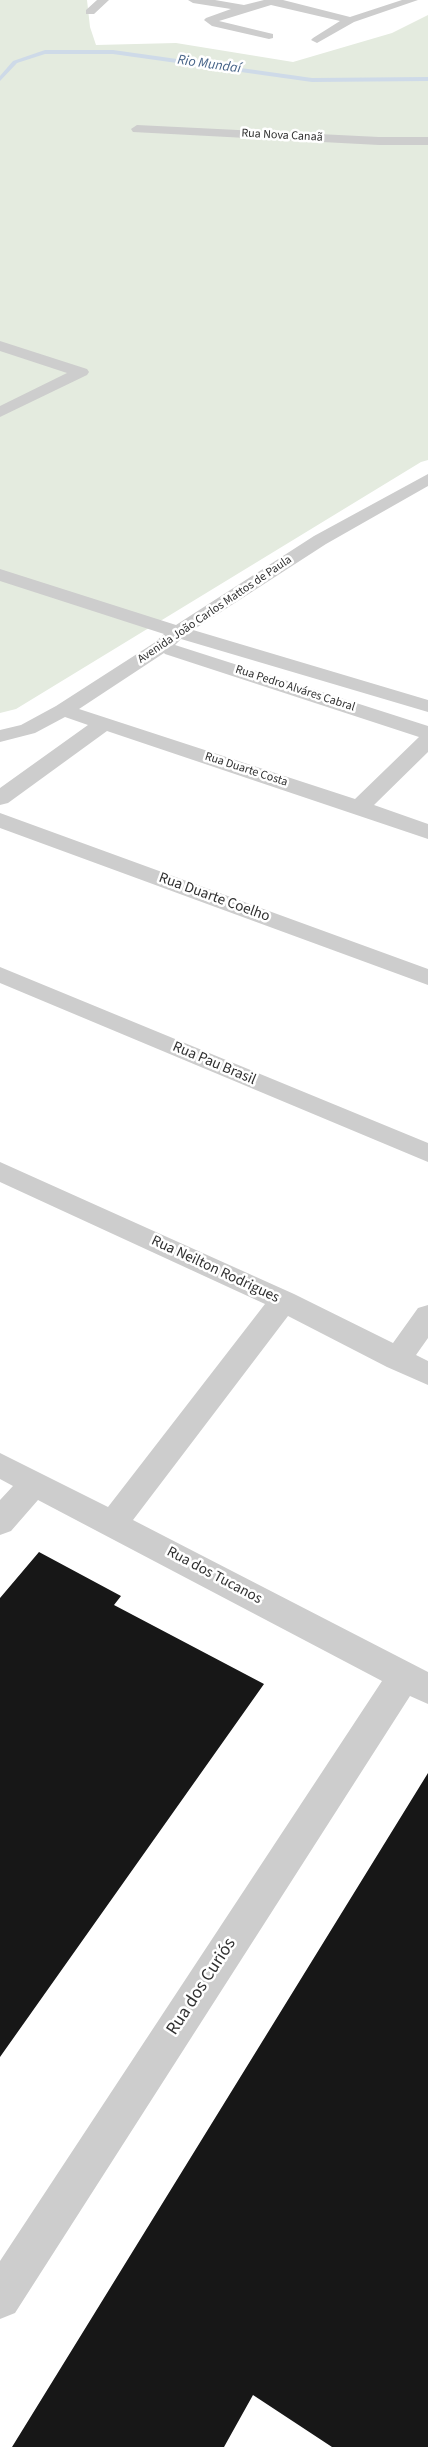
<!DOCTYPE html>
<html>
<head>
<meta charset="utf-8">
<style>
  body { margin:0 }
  canvas { display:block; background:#fff }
</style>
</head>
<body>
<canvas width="428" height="2447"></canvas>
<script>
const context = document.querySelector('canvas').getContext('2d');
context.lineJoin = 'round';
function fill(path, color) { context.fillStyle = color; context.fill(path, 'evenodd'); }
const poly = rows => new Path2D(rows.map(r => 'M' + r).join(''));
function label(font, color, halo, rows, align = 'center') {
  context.font = font + ' "Source Sans 3",sans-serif'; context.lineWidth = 5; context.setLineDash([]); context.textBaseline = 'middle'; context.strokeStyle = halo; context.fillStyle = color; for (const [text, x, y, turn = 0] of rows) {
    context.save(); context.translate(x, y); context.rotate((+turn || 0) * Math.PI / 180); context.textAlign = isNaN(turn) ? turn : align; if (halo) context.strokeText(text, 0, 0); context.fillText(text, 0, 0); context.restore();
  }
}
const green = poly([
  [0,0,87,0,90,27,96,45,176,43,293,62,392,33,428,15,428,460,421,462,16,709,0,713]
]);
const stream = poly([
  [45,50,113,50,312,78,428,77,428,81,312,82,113,54,45,54,17,63,0,81,0,76,13,61,45,50]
]);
const building = poly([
  [39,1552,121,1596,114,1605,264,1684,0,2057,0,1598],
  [428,1773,428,2447,332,2447,253,2395,224,2447,12,2447]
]);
const street = poly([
  [97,0,109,0,94,14,86,14,86,10,97,0],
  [188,0,215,0,244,5,264,0,283,0,350,17,402,0,418,0,354,22,317,43,311,40,313,38,340,21,271,5,219,21,273,34,273,38,269,39,212,26,204,20,206,18,231,9,193,3,188,0],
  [137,125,379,137,428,137,428,145,379,145,133,132,131,129,137,125],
  [0,341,87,369,89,372,87,375,0,417,0,406,67,373,0,351,0,341],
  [428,474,428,486,326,544,193,630,428,700,428,712,181,639,175,645,428,726,428,752,374,805,428,824,428,839,107,731,8,803,0,805,0,788,88,725,65,717,35,733,0,742,0,730,21,725,56,706,154,643,164,634,0,581,0,569,176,625,314,536,428,474],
  [164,653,165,654,419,737,355,799,79,709,164,653],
  [0,813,428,969,428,985,0,828,0,813],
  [0,967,428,1143,428,1162,0,983,0,967],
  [0,1162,294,1294,393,1343,418,1308,428,1305,428,1338,416,1355,428,1361,428,1385,387,1367,288,1316,133,1520,428,1672,428,1704,410,1696,15,2313,0,2319,0,2261,382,1681,38,1500,11,1531,0,1535,0,1500,13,1486,0,1479,0,1453,108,1507,265,1304,0,1182,0,1162]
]);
const farStreetnames = [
  ["Rua Nova Canaã",282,136,3],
  ["Avenida João Carlos Mattos de Paula",215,610,-34],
  ["Rua Pedro Alváres Cabral",295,689,18],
  ["Rua Duarte Costa",246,770,18]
];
const farWaternames = [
  ["Rio Mundaí",209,65,8]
];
const streetNames = [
  ["Rua Duarte Coelho",214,898,20],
  ["Rua Pau Brasil",214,1064,23],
  ["Rua Neilton Rodrigues",215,1270,25],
  ["Rua dos Tucanos",214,1576,28]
];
const nearStreetnames = [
  ["Rua dos Curiós",202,1987,-57]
];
fill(green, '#e4ebdf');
fill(stream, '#cedae8');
fill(building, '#171717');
fill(street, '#cdcdcd');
label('12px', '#303030', '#fff', farStreetnames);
label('italic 14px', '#476488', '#fff', farWaternames);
label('15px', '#303030', '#fff', streetNames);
label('18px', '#303030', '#fff', nearStreetnames);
</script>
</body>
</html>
